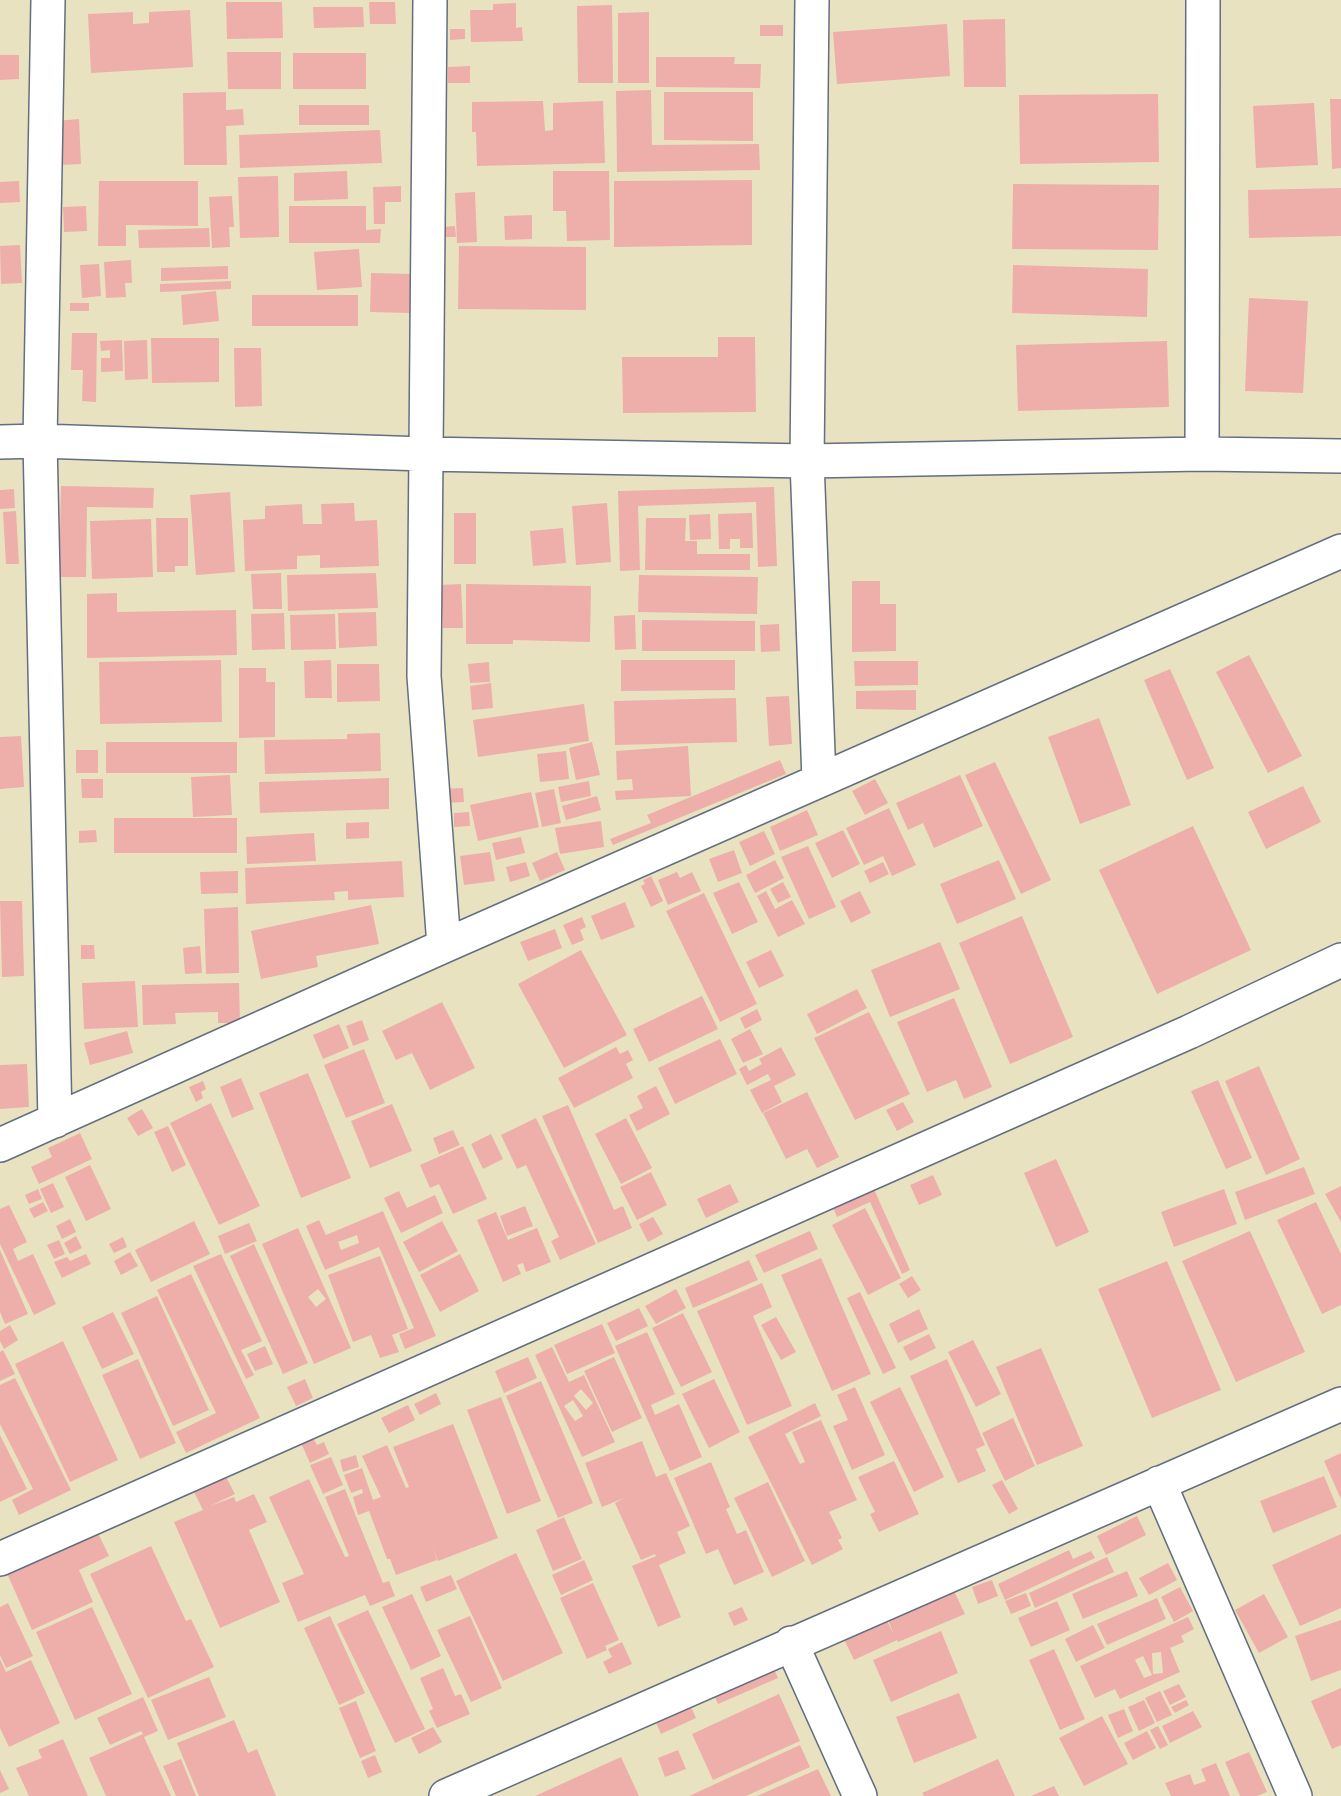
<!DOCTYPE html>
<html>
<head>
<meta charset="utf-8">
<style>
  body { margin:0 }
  canvas { display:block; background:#e8e2c0 }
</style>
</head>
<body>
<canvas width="1341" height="1796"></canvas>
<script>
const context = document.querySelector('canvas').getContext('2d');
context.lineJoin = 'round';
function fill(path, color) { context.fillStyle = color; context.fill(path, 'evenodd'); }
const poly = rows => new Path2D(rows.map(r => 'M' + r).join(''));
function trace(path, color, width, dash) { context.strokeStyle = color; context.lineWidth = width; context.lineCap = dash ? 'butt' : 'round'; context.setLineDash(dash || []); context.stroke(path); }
const building = poly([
  [226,2,282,2,283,38,227,39],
  [369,2,395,2,396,24,370,24],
  [516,3,516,28,522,27,523,41,471,42,470,10,493,10,493,4],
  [612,5,613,83,578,83,577,6],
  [313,7,363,7,364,27,314,28],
  [190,10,193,67,91,73,88,14,133,12,133,24,149,23,149,12],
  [649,12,649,83,618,83,618,13],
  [1005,19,1006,87,964,87,963,20],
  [947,24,950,76,837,84,833,32],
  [760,25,783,25,783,36,760,36],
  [450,29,465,29,465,39,450,40],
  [227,52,281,52,281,89,228,89],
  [293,53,366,53,366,89,293,89],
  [0,55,19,55,19,79,0,80],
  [656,57,735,57,734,64,761,64,760,88,656,87],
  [470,66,470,83,448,83,448,67],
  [651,90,652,145,759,144,760,170,617,172,616,91],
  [226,92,226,110,243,109,244,125,226,126,227,165,184,165,183,93],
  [664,92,753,92,753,141,664,140],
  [1158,94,1159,162,1020,164,1019,95],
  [1330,99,1341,99,1341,168,1332,169],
  [543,101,545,131,553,130,553,103,603,101,605,163,477,166,476,132,472,132,472,102],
  [1314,103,1318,165,1256,168,1253,106],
  [299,105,369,105,369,125,299,125],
  [79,119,81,164,59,165,56,121],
  [380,130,382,163,240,168,239,135],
  [347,171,348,199,294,201,294,173],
  [553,171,609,171,610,240,567,241,566,211,553,211],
  [278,176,279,237,240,238,238,177],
  [752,180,752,245,614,247,614,181],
  [19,181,20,202,0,203,0,182],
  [99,181,198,181,198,226,126,225,126,246,98,246],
  [1013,184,1159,185,1158,250,1012,249],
  [401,186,401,202,385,202,385,224,374,224,373,187],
  [1341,188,1341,236,1249,238,1248,190],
  [475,192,477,242,457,243,455,193],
  [232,196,234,227,229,227,230,247,212,248,209,197],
  [86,206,87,231,64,232,63,207],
  [289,206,366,206,366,230,381,229,380,243,289,243],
  [532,215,532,239,505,240,504,216],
  [455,226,456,237,443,237,442,227],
  [209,228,210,247,139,248,138,230],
  [20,245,22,283,1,284,0,246],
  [459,246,586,247,586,310,458,309],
  [359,249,362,287,317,290,314,252],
  [131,260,132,283,125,283,126,297,106,298,104,262],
  [99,264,101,296,82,298,80,265],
  [1013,265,1148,269,1147,317,1012,313],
  [228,266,228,279,161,281,161,268],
  [371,273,411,274,410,313,370,312],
  [231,281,231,289,160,292,160,284],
  [216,291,219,321,183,325,181,295],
  [252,295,358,295,358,326,252,326],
  [1249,298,1308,301,1303,393,1245,391],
  [70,303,89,303,89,311,70,311],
  [72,333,97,333,96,402,82,401,83,370,71,370],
  [718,337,755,337,756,412,623,413,622,357,718,357],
  [151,338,219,338,219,382,152,383],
  [122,340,123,371,101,372,101,358,110,358,110,350,101,351,100,341],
  [147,340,148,379,125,380,124,341],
  [1167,341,1169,407,1018,411,1016,345],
  [234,348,261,348,262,406,235,407],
  [61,486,154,488,153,508,87,507,86,577,59,577],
  [774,487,777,566,758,567,756,502,638,506,640,570,620,571,618,491],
  [14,489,15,508,0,509,0,490],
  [230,492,235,572,196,575,190,495],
  [354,503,355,521,377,520,379,566,320,568,320,555,297,556,297,569,245,571,243,520,265,519,265,506,302,504,303,524,322,524,321,504],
  [607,503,611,562,576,565,572,506],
  [16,511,19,564,6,564,3,512],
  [454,513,476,513,476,564,454,564],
  [752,513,753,548,740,548,740,539,730,539,730,549,719,549,718,514],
  [710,514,711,539,690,540,689,515],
  [156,518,188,518,188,566,175,566,175,572,157,572],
  [646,518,686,518,685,541,697,541,697,554,750,554,750,570,645,570],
  [151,519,153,577,92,579,90,521],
  [563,528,566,563,533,566,530,531],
  [281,573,282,609,253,609,251,574],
  [376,573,378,608,288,611,287,575],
  [639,575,758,577,757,614,638,612],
  [852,581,880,581,880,604,896,604,896,651,852,652],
  [461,584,463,628,443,628,441,585],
  [466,584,591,586,590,642,513,640,513,644,466,644],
  [117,593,117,612,236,610,237,655,87,658,87,594],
  [376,612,377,646,339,648,338,613],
  [284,613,285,649,252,650,251,614],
  [335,614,336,649,291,650,290,615],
  [635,615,636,649,615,650,614,616],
  [642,620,755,621,755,651,642,651],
  [779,624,780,651,761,652,760,625],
  [1249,655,1302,756,1268,773,1216,672],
  [221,660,222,722,100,724,99,662],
  [331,660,332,698,305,698,304,661],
  [621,660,735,660,735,690,621,691],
  [854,661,918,661,918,685,855,686],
  [489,662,490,682,470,683,468,664],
  [337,664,379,664,380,701,337,702],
  [239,668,266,668,266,682,275,682,275,737,239,738],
  [1170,669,1214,768,1187,780,1144,680],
  [491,683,493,708,472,710,470,686],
  [916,690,916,710,856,709,856,691],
  [789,696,792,744,769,746,766,697],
  [736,698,737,742,615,745,614,701],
  [584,704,589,741,478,757,473,720],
  [1099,718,1131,805,1080,824,1048,737],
  [380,733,381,771,265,774,264,740,347,739,347,734],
  [21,736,24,787,0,789,0,737],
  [106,742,237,742,237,773,106,773],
  [592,742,600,775,576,780,569,748],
  [688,746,691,796,616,800,615,791,633,790,632,779,617,780,616,751],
  [76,750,98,750,98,773,76,773],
  [566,751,569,779,540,782,537,754],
  [780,760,786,774,613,845,610,839,651,823,647,815],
  [995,762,1051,880,1021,894,965,775],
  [230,775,232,815,193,817,191,777],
  [960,775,983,826,934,848,923,823,908,830,896,803],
  [389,778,389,809,260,813,259,782],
  [81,779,103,779,103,798,82,798],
  [875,779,888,803,865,815,852,791],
  [589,781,591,796,561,802,558,787],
  [1303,786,1321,822,1266,849,1248,812],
  [463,788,464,802,443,803,442,789],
  [554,789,561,823,542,827,535,793],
  [531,792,539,827,478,841,470,805],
  [597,796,601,810,566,820,562,806],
  [889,808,916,865,892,876,883,856,864,865,846,828],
  [807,810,818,835,780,851,770,827],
  [469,812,470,826,454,827,454,813],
  [114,818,237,818,237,853,114,853],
  [601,821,604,847,560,854,555,828],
  [369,822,369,838,346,839,346,823],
  [1193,826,1251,950,1157,994,1099,870],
  [96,830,97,842,79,843,79,831],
  [843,830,860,864,832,878,815,843],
  [764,831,775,854,750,866,739,842],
  [314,833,316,861,247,864,246,837],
  [521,837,525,853,496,860,492,843],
  [808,846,836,907,809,919,781,857],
  [734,850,742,873,718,882,709,859],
  [490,852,495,881,464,885,460,856],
  [557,852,565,870,540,881,532,863],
  [775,860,784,878,755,893,746,875],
  [999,860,1016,899,957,924,940,884],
  [402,861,404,897,348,900,348,891,334,892,335,900,246,904,245,868],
  [526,862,530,876,510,882,506,867],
  [883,862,889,874,870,883,864,871],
  [238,871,238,893,201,894,200,872],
  [677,872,680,878,692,872,701,891,668,905,658,880],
  [651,876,663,901,651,907,641,886,645,884,643,880],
  [739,882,758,922,732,934,713,893],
  [783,882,791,897,778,903,770,889],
  [766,891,775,909,792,900,805,924,778,937,757,896],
  [860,891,871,913,851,923,840,901],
  [704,893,757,1004,720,1022,666,911],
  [0,901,22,901,24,976,2,977],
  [625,902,635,927,601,940,591,916],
  [371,905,379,944,316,956,318,967,261,979,251,931],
  [238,907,239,973,206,974,204,909],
  [1022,916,1073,1037,1010,1064,959,943],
  [582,917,586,927,580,930,584,940,572,945,563,925],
  [555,929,562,948,528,961,520,942],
  [940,942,960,989,890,1017,871,970],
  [81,945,94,945,95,959,81,959],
  [200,946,202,973,185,974,183,948],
  [581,950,627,1035,564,1068,518,984],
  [771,950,784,976,759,988,746,962],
  [135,981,138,1027,84,1029,82,983],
  [239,983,240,1023,218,1023,218,1012,175,1013,176,1024,143,1025,142,985],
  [857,989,867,1008,817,1034,807,1014],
  [702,996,718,1029,649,1062,633,1029],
  [954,998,992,1087,964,1099,956,1080,927,1092,897,1022],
  [442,1002,475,1068,430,1090,412,1053,396,1060,382,1031],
  [757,1009,762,1020,745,1029,740,1018],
  [869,1012,910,1094,855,1120,814,1038],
  [362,1020,369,1040,353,1046,346,1026],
  [339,1024,349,1048,323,1059,313,1035],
  [750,1029,763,1054,743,1063,731,1039],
  [127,1031,133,1053,90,1065,84,1043],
  [720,1039,737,1074,675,1104,658,1068],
  [616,1047,620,1054,628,1050,633,1060,626,1064,633,1078,574,1108,558,1078],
  [781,1047,796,1075,774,1086,782,1102,762,1113,750,1090,771,1080,768,1074,747,1085,739,1069,746,1065,749,1071,762,1064,759,1059],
  [364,1049,385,1103,346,1118,324,1065],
  [27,1064,29,1107,0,1109,0,1065],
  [1259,1066,1300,1159,1266,1175,1225,1081],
  [308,1073,351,1178,301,1198,259,1093],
  [241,1078,254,1109,232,1118,220,1087],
  [1218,1080,1252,1158,1226,1169,1191,1091],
  [203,1081,206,1089,201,1092,203,1098,196,1102,189,1087],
  [656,1086,670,1114,637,1131,629,1115,643,1108,637,1096],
  [807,1092,839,1157,817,1168,807,1149,786,1159,763,1113],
  [903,1102,914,1122,897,1131,886,1110],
  [211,1103,260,1206,219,1225,170,1123],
  [392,1104,412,1151,370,1168,351,1121],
  [568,1105,614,1210,623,1206,632,1228,598,1243,542,1116],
  [142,1109,153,1128,138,1136,127,1118],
  [536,1118,596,1244,560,1260,551,1241,559,1237,526,1165,517,1169,501,1135],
  [626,1118,652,1168,621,1184,595,1134],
  [168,1126,186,1165,172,1172,154,1132],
  [453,1130,460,1145,439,1154,433,1138],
  [80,1133,92,1159,39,1184,31,1167,52,1157,48,1148],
  [491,1134,503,1159,483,1169,471,1144],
  [463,1146,487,1199,453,1214,439,1184,430,1188,420,1165],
  [1056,1159,1089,1232,1056,1247,1024,1173],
  [90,1165,111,1209,86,1221,65,1177],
  [1304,1167,1315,1194,1245,1220,1235,1192],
  [651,1172,667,1205,637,1220,620,1187],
  [933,1175,942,1195,919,1205,910,1185],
  [53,1183,64,1207,51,1213,40,1189],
  [730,1184,739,1202,706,1218,697,1199],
  [1341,1186,1341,1222,1325,1194],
  [873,1187,910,1270,902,1274,870,1202,837,1217,832,1205],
  [38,1189,42,1199,29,1204,25,1195],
  [1224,1189,1237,1224,1174,1247,1161,1212],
  [399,1191,407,1208,435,1195,443,1213,401,1233,384,1198],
  [43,1202,48,1211,34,1218,29,1209],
  [1316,1202,1341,1254,1341,1305,1322,1314,1277,1220],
  [9,1205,27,1242,13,1249,18,1261,33,1254,56,1304,34,1315,0,1244,0,1209],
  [525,1206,533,1226,507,1236,500,1216],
  [865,1208,901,1278,868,1295,832,1225],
  [383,1211,436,1336,405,1349,399,1334,414,1328,379,1247,325,1270,306,1226,319,1220,326,1235],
  [357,1235,359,1243,341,1250,338,1242],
  [496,1212,508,1240,537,1228,551,1262,526,1272,523,1263,517,1265,521,1274,503,1282,477,1220],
  [653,1217,663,1234,648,1242,639,1224],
  [70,1219,76,1232,62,1239,56,1226],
  [194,1221,210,1254,151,1282,135,1250],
  [442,1221,458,1251,419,1272,403,1242],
  [249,1223,257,1241,225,1254,218,1236],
  [298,1228,351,1348,314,1364,262,1244],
  [318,1289,326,1299,316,1307,308,1297],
  [810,1231,818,1249,764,1273,755,1255],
  [1250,1231,1305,1352,1236,1382,1182,1261],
  [76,1236,82,1248,70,1254,64,1243],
  [123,1237,127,1247,114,1253,109,1244],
  [59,1240,65,1254,54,1259,47,1245],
  [254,1244,308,1363,283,1374,230,1256],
  [0,1250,28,1314,5,1324,0,1312],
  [130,1252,138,1266,121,1275,114,1261],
  [86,1254,91,1264,62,1278,54,1262,67,1257,70,1261],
  [221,1254,262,1341,241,1350,254,1375,246,1379,193,1266],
  [460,1254,479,1291,440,1312,420,1275],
  [380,1256,408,1329,392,1335,399,1352,380,1358,371,1335,353,1342,328,1275],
  [821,1258,871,1374,832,1391,781,1275],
  [749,1260,758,1280,693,1308,685,1288],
  [1167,1261,1221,1390,1152,1418,1098,1289],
  [191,1274,260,1418,186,1453,176,1432,216,1413,157,1290],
  [912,1276,921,1290,908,1298,899,1284],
  [762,1283,772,1307,753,1316,792,1406,747,1425,697,1311],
  [676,1289,686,1308,656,1324,645,1306],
  [860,1292,896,1368,883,1374,847,1298],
  [157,1296,209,1410,173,1426,121,1313],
  [639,1308,648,1326,616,1341,607,1323],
  [919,1309,928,1329,898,1343,889,1324],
  [113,1312,134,1354,102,1369,82,1327],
  [683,1313,712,1372,681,1387,652,1328],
  [776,1317,796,1352,781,1360,761,1325],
  [602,1324,615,1353,567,1374,554,1345],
  [10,1325,18,1340,4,1349,0,1341,0,1331],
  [647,1332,675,1394,651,1405,655,1415,679,1404,702,1457,670,1471,615,1346],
  [929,1334,936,1348,910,1361,903,1347],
  [973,1340,1001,1394,976,1407,948,1352],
  [63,1341,118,1460,70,1482,15,1364],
  [265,1346,273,1364,255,1371,247,1354],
  [552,1347,569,1382,584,1375,615,1442,582,1457,535,1355],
  [581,1389,593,1403,586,1410,574,1396],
  [573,1400,583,1416,575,1421,564,1406],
  [1041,1348,1083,1446,1037,1465,996,1367],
  [3,1350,15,1374,0,1381,0,1352],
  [528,1357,537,1378,504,1393,495,1371],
  [614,1357,642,1418,612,1432,584,1371],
  [138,1359,176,1443,140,1459,102,1375],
  [947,1359,985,1445,976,1449,986,1471,958,1483,910,1376],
  [15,1378,71,1490,19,1515,12,1500,33,1489,0,1424,0,1385],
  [305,1379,313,1398,296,1406,287,1387],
  [714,1379,740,1432,709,1448,682,1394],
  [541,1381,593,1503,558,1518,506,1396],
  [855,1387,885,1455,852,1470,833,1426,848,1420,837,1395],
  [900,1387,944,1477,914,1492,870,1402],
  [436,1393,441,1404,420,1415,414,1404],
  [501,1397,541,1501,507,1514,467,1410],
  [815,1403,821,1416,785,1434,800,1464,805,1462,792,1432,821,1420,857,1500,829,1512,842,1538,838,1540,843,1549,812,1565,748,1437],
  [408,1405,415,1420,389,1433,381,1418],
  [1013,1418,1035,1466,1005,1481,982,1433],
  [453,1424,498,1538,438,1561,432,1546,437,1560,396,1575,390,1559,387,1559,369,1511,358,1515,353,1497,363,1493,362,1489,351,1493,344,1475,362,1468,373,1500,381,1497,362,1456,387,1445,406,1488,409,1487,393,1447],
  [0,1435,27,1489,0,1502],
  [313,1438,317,1445,324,1442,329,1454,310,1463,301,1443],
  [642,1441,656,1477,666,1473,690,1526,677,1532,686,1553,659,1565,681,1617,658,1627,632,1566,656,1556,655,1554,641,1560,615,1503,624,1498,602,1507,585,1463],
  [1341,1453,1341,1499,1324,1461],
  [356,1455,359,1467,343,1472,340,1460],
  [331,1457,343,1485,323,1494,310,1465],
  [894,1461,919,1514,879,1532,870,1514,875,1512,858,1477],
  [711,1462,730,1507,726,1509,737,1534,746,1530,764,1572,734,1585,718,1549,706,1554,674,1478],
  [1324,1476,1337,1507,1273,1533,1260,1501],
  [226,1477,235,1494,210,1506,234,1497,236,1502,254,1494,267,1522,249,1530,280,1602,220,1628,174,1522,203,1510,194,1492],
  [309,1479,345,1557,349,1556,325,1497,345,1489,383,1583,389,1581,395,1596,370,1606,365,1595,298,1622,282,1583,304,1574,269,1497],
  [1002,1480,1018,1509,1009,1514,992,1485],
  [768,1482,805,1561,772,1577,734,1498],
  [1137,1516,1146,1535,1106,1555,1097,1536],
  [564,1517,582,1559,553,1571,536,1530],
  [97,1531,109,1556,79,1570,93,1602,32,1630,6,1571],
  [1341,1534,1341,1608,1300,1626,1272,1565],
  [151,1546,186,1621,191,1619,214,1667,148,1698,90,1574],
  [1069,1550,1073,1559,1091,1551,1095,1558,1005,1600,998,1584],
  [516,1553,563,1653,503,1681,456,1581],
  [1107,1557,1114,1572,1035,1608,1029,1593],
  [584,1560,593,1580,561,1595,552,1575],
  [1168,1563,1177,1580,1149,1595,1139,1578],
  [1127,1571,1138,1596,1083,1619,1072,1594],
  [451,1575,457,1589,426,1602,420,1587],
  [992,1580,998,1596,978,1604,972,1587],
  [593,1583,619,1640,605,1646,607,1650,587,1659,560,1598],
  [1180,1587,1193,1611,1174,1622,1161,1597],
  [954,1591,965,1614,898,1642,897,1640,854,1660,842,1635,884,1615,894,1635,888,1620],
  [1026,1593,1031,1606,1011,1614,1005,1601],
  [412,1594,441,1656,411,1670,382,1607],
  [1264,1594,1288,1637,1259,1653,1235,1610],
  [1157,1598,1166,1619,1107,1645,1097,1624],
  [1057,1601,1070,1630,1031,1647,1018,1618],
  [8,1603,33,1656,6,1668,0,1655,0,1607],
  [92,1607,132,1694,75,1720,36,1632],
  [742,1607,748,1620,734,1626,728,1613],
  [368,1610,425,1729,395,1743,337,1624],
  [330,1616,365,1693,339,1705,304,1628],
  [470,1616,502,1688,471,1702,437,1630],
  [1188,1617,1194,1629,1181,1636,1184,1642,1170,1648,1180,1672,1120,1699,1115,1689,1095,1698,1080,1666],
  [1161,1652,1163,1673,1153,1674,1152,1653],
  [1143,1656,1152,1675,1144,1678,1135,1660],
  [1341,1620,1341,1670,1311,1681,1295,1636],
  [1093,1625,1105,1648,1076,1662,1065,1639],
  [941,1631,958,1673,891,1702,873,1660],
  [622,1642,632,1664,609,1674,603,1662,612,1657,608,1649],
  [1054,1649,1085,1719,1060,1730,1029,1660],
  [0,1659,6,1672,31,1660,60,1723,9,1747,0,1728],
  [770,1660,778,1678,718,1704,710,1686],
  [443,1668,455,1696,461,1694,470,1714,437,1728,429,1711,433,1709,420,1678],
  [209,1677,226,1717,168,1740,151,1700],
  [1179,1684,1186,1697,1170,1705,1163,1691],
  [1341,1688,1341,1745,1332,1749,1311,1701],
  [1160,1691,1172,1715,1157,1722,1145,1698],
  [959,1693,977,1738,914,1763,896,1717],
  [685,1694,696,1718,661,1734,650,1709],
  [779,1694,800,1741,713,1780,692,1734],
  [143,1697,158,1731,144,1737,171,1796,106,1796,89,1758,143,1734,141,1731,110,1745,97,1718],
  [1144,1700,1155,1723,1139,1731,1128,1707],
  [1186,1700,1189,1705,1175,1713,1171,1707],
  [356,1701,376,1751,360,1758,339,1708],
  [1124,1709,1133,1731,1118,1738,1108,1715],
  [1193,1711,1202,1727,1170,1743,1162,1726],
  [1102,1716,1128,1764,1084,1786,1059,1738],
  [234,1720,248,1753,257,1749,276,1796,199,1796,177,1743],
  [1158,1726,1168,1745,1160,1749,1150,1730],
  [433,1727,442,1742,419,1754,411,1738],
  [1147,1731,1156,1748,1133,1760,1124,1743],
  [63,1739,88,1796,29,1796,16,1768,42,1758,38,1750],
  [800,1745,810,1767,746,1796,689,1796],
  [678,1750,686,1769,665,1777,658,1758],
  [1249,1752,1267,1792,1257,1796,1240,1796,1225,1762],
  [375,1755,382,1772,368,1778,361,1761],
  [621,1757,639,1796,535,1796],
  [181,1759,196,1796,176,1796,163,1766],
  [998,1759,1015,1796,924,1796,922,1793],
  [1216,1763,1230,1796,1171,1796,1165,1783,1190,1774,1194,1785,1206,1781,1201,1769],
  [818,1769,831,1796,757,1796],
  [0,1770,9,1789,0,1793],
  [1054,1786,1059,1796,1031,1796]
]);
const minor = poly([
  [48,0,40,441,55,1121],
  [430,0,424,676,444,946],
  [812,0,807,461,819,780],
  [0,442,40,441,424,454,807,461,1202,454,1341,456],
  [1202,454,1203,0],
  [0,1145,444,946,1341,551],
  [1159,1483,1295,1796],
  [0,1559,1189,1032,1341,960],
  [791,1643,860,1796],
  [446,1796,1341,1404]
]);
fill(building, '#eeafab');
trace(minor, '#636e80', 36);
trace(minor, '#fff', 33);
</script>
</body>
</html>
